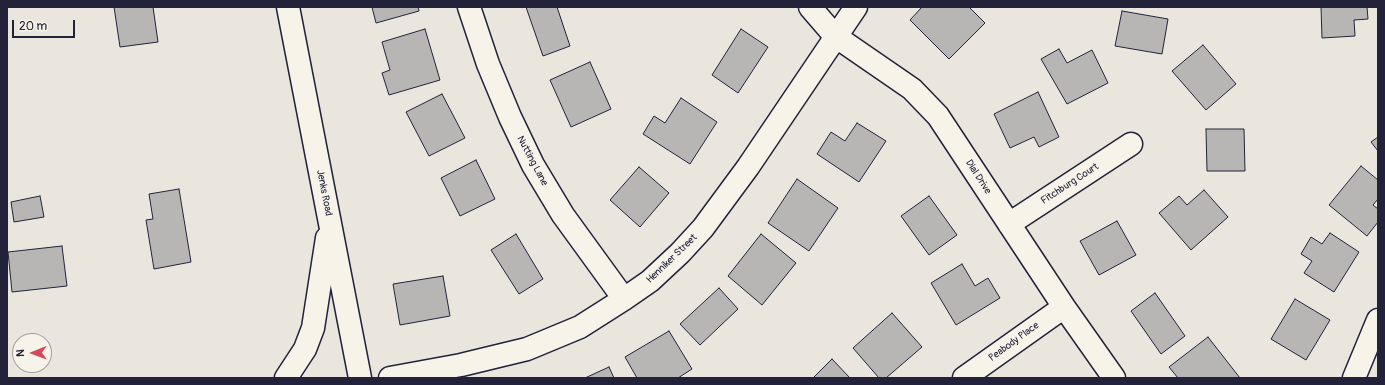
<!DOCTYPE html>
<html>
<head>
<meta charset="utf-8">
<style>
  body { margin:0 }
  #map { position:relative; width:1385px; height:385px; overflow:hidden; background:#eae6de; font-family:Pangolin,sans-serif }
  canvas { display:block }
  .frame { position:absolute; inset:0; border:8px solid #22223b; pointer-events:none }
  .north { position:absolute; left:12px; top:333px; width:40px; height:40px; box-sizing:border-box; background:#f7f3e8; border:1px solid #a29fa3; border-radius:50%; rotate:269deg; font-size:11px; font-weight:700; line-height:16px; text-align:center; color:#22223b }
  .north::after { content:''; display:block; margin:auto; width:14px; height:18px; background:#d1495b; clip-path:polygon(50% 0,100% 100%,50% 72%,0 100%) }
  .scale { position:absolute; left:12px; top:20px; width:63px; height:18px; box-sizing:border-box; border:2px solid #22223b; border-top:0; padding-left:5px; font-size:12px; line-height:14px; white-space:nowrap; color:#22223b; -webkit-text-stroke:3px #f7f3e8; paint-order:stroke }
</style>
</head>
<body>
<div id="map">
<canvas width="1385" height="385"></canvas>
<div class="frame"></div>
<div class="north">N</div>
<div class="scale">20 m</div>
</div>
<script>
const context = document.querySelector('canvas').getContext('2d');
context.lineJoin = 'round';
function fill(path, color) { context.fillStyle = color; context.fill(path, 'evenodd'); }
const poly = rows => new Path2D(rows.map(r => 'M' + r).join(''));
function trace(path, color, width, dash) { context.strokeStyle = color; context.lineWidth = width; context.lineCap = dash ? 'butt' : 'round'; context.setLineDash(dash || []); context.stroke(path); }
function label(font, color, halo, rows, align = 'center') {
  context.font = font + ' Pangolin,sans-serif'; context.lineWidth = 3; context.setLineDash([]); context.textBaseline = 'middle'; context.strokeStyle = halo; context.fillStyle = color; for (const [text, x, y, turn = 0] of rows) {
    context.save(); context.translate(x, y); context.rotate((+turn || 0) * Math.PI / 180); context.textAlign = isNaN(turn) ? turn : align; if (halo) context.strokeText(text, 0, 0); context.fillText(text, 0, 0); context.restore();
  }
}
const building = poly([
  [114,7,153,7,158,42,120,47,114,7],
  [372,7,418,7,419,11,376,23,372,7],
  [526,7,557,7,570,46,543,56,526,7],
  [922,7,969,7,985,23,949,59,910,20,922,7],
  [1321,7,1367,7,1368,19,1354,20,1355,36,1322,38,1321,7],
  [1122,11,1168,19,1162,54,1115,46,1122,11],
  [425,29,440,80,389,95,382,73,390,70,382,42,425,29],
  [741,29,768,47,738,93,712,75,741,29],
  [1203,45,1236,84,1206,110,1172,71,1203,45],
  [1059,49,1067,63,1092,50,1108,83,1067,104,1041,59,1059,49],
  [590,62,611,109,571,127,550,80,590,62],
  [1038,92,1059,137,1039,147,1034,137,1010,148,994,114,1038,92],
  [442,94,465,138,429,156,406,112,442,94],
  [681,98,717,122,690,164,643,134,654,116,665,123,681,98],
  [857,123,886,141,859,182,817,154,831,132,845,141,857,123],
  [1206,129,1244,129,1245,171,1207,171,1206,129],
  [1378,137,1378,151,1371,142,1378,137],
  [476,160,495,199,460,216,441,178,476,160],
  [1361,166,1378,180,1378,199,1373,205,1378,209,1378,222,1367,236,1329,205,1361,166],
  [639,167,669,193,640,227,610,200,639,167],
  [797,179,838,208,809,251,768,223,797,179],
  [179,189,191,262,154,269,146,220,153,219,149,194,179,189],
  [1204,190,1228,217,1191,250,1159,213,1179,196,1187,205,1204,190],
  [40,196,44,217,14,222,11,202,40,196],
  [929,196,957,235,929,255,901,216,929,196],
  [1117,221,1136,255,1099,275,1080,241,1117,221],
  [1330,233,1359,252,1334,292,1304,273,1312,261,1301,254,1311,237,1322,244,1330,233],
  [516,234,543,279,519,294,491,250,516,234],
  [761,234,796,263,762,305,728,276,761,234],
  [62,246,67,286,12,292,8,252,62,246],
  [962,264,975,286,988,278,1000,298,956,325,931,283,962,264],
  [443,276,450,316,400,325,393,284,443,276],
  [719,288,738,309,700,345,680,324,719,288],
  [1155,293,1185,336,1161,354,1131,311,1155,293],
  [1295,299,1330,320,1306,360,1271,339,1295,299],
  [892,313,922,347,886,378,879,378,853,348,892,313],
  [669,331,692,369,678,378,637,378,625,357,669,331],
  [1208,337,1240,378,1178,378,1169,367,1208,337],
  [832,359,850,378,813,378,832,359],
  [609,367,614,378,585,378,609,367]
]);
const minor = poly([
  [469,7,488,64,510,117,533,165,563,215,624,299],
  [810,7,835,36,912,89,938,116,1064,307,1114,378],
  [1009,224,1131,144],
  [390,378,461,365,527,349,580,327,624,299,650,281,680,253,703,228,748,167,856,7],
  [964,378,1064,307],
  [1354,378,1378,320]
]);
const tertiary = poly([
  [288,7,360,378],
  [286,378,305,349,313,328,327,238]
]);
const streetNames = [
  ["Nutting Lane",532,161,62],
  ["Dial Drive",978,177,57],
  ["Fitchburg Court",1070,184,-33],
  ["Jenks Road",324,193,79],
  ["Henniker Street",672,259,-44],
  ["Peabody Place",1014,342,-36]
];
fill(building, '#b8b6b5');
trace(building, '#22223b', 1);
trace(minor, '#22223b', 25);
trace(tertiary, '#22223b', 25);
trace(minor, '#f7f3e8', 22);
trace(tertiary, '#f7f3e8', 22);
label('10px', '#22223b', '#f7f3e8', streetNames);
</script>
</body>
</html>
